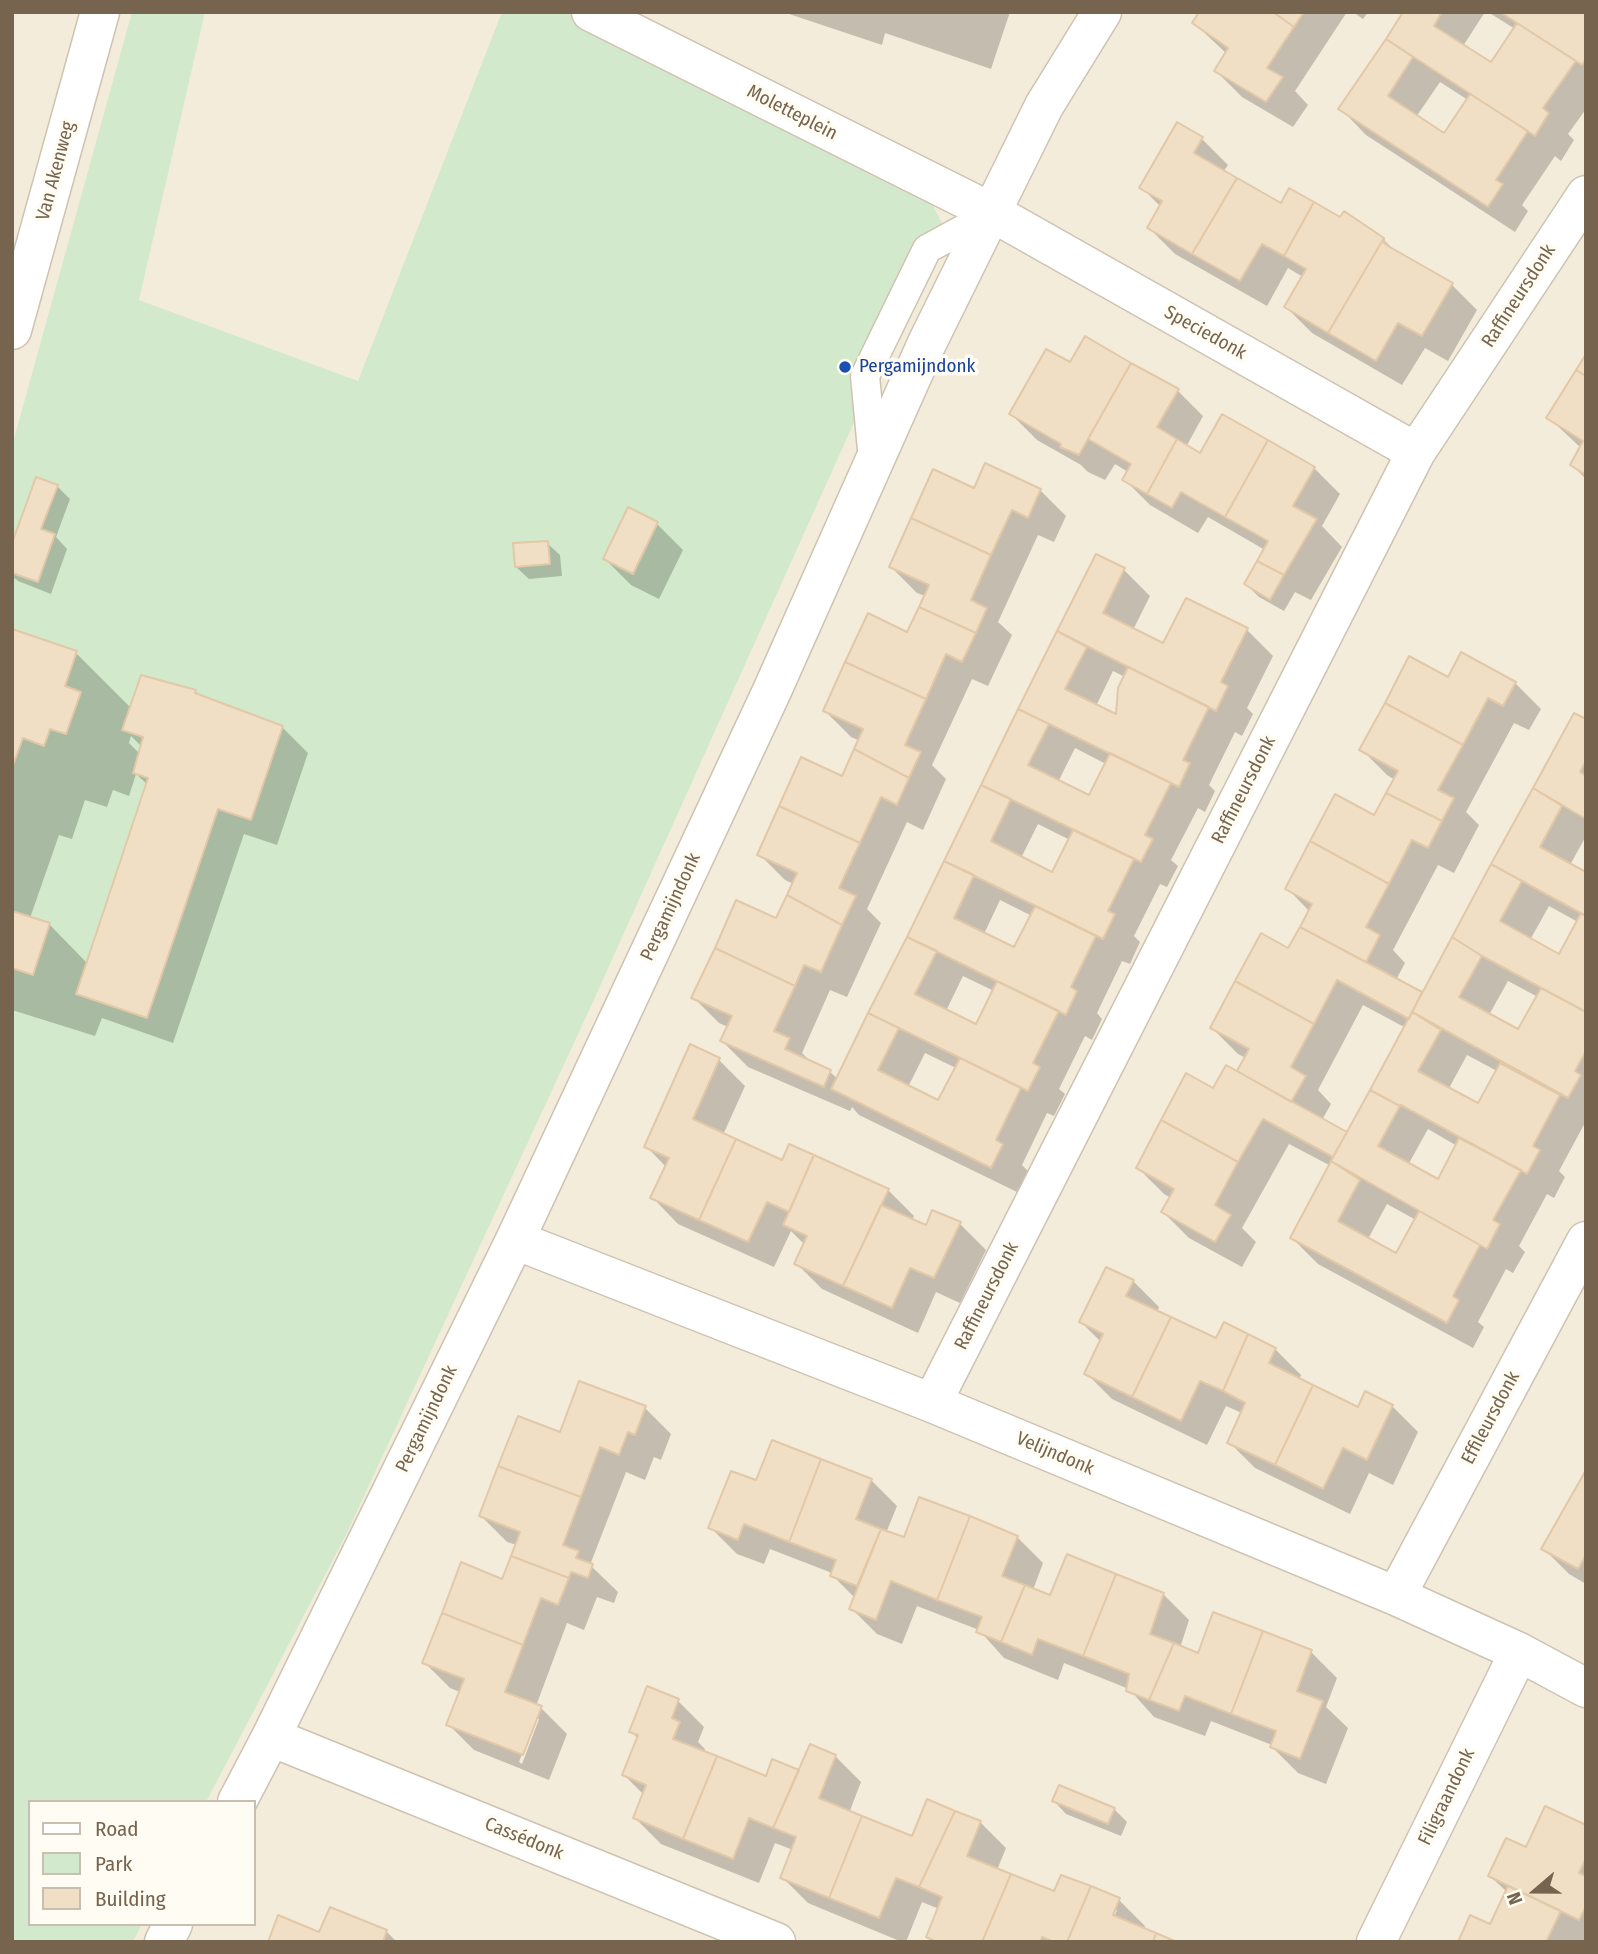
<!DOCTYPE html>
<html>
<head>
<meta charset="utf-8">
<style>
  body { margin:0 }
  #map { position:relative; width:1598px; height:1954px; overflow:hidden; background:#fcf9ed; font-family:"Fira Sans Condensed",sans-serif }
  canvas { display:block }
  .frame { position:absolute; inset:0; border:14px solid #77644f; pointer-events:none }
  .legend { position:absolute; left:28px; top:1800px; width:228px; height:126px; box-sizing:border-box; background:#fefcf3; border:2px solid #c8bfb1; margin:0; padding:9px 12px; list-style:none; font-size:21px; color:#77644f }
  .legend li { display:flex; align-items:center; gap:14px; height:35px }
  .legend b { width:35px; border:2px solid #c8bfb1 }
  .north { position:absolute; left:1500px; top:1856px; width:70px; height:70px; -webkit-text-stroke:5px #fefcf3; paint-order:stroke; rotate:250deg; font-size:19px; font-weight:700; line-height:28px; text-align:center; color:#77644f }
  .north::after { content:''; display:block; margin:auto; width:24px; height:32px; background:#77644f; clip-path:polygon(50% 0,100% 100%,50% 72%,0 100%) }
</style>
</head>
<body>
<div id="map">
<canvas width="1598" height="1954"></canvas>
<div class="frame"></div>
<ul class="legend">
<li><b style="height:9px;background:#fff"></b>Road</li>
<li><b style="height:19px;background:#d2eacb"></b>Park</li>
<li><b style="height:19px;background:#f0dec5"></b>Building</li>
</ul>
<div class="north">N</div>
</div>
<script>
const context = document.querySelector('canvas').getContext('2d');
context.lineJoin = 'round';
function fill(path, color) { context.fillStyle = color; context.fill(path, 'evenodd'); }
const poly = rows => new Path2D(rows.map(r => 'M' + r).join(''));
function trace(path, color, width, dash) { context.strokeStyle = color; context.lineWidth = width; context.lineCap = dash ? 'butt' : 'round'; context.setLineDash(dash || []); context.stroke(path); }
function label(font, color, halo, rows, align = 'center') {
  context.font = font + ' "Fira Sans Condensed",sans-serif'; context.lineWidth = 7; context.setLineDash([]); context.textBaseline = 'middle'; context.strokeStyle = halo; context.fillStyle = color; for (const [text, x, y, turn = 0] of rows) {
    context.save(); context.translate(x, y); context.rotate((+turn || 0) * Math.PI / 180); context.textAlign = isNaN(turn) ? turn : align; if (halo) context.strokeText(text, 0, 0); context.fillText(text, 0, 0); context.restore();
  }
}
const residential = poly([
  [12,12,1586,12,1586,1942,12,1942],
  [30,1802,254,1802,254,1924,30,1924]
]);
const green = poly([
  [132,12,205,12,139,300,358,381,502,12,565,12,928,196,943,225,592,1004,345,1537,206,1802,30,1802,30,1924,142,1924,133,1942,12,1942,12,446]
]);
const shadow = poly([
  [783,12,1010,12,991,69,885,33,882,45],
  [1201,12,1347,12,1295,91,1308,105,1293,127,1242,97,1216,71,1227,54,1194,23],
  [1353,12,1368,12,1363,19],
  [1404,12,1485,12,1463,46,1492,65,1515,29,1488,12,1586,12,1586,109,1568,134,1574,140,1561,161,1555,156,1522,205,1528,211,1515,232,1366,135,1341,109],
  [1440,82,1468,100,1444,135,1416,117],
  [1202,139,1228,165,1223,172,1281,205,1340,219,1383,239,1397,253,1451,284,1477,310,1448,361,1425,348,1402,385,1312,333,1286,307,1303,277,1288,268,1267,306,1175,254,1149,228,1161,207,1141,187],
  [1586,357,1586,479,1572,465,1581,448,1548,417],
  [1071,364,1177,390,1203,416,1186,447,1200,455,1314,468,1340,494,1322,526,1342,547,1311,600,1295,592,1284,611,1259,597,1246,584,1265,550,1208,517,1198,533,1150,505,1124,479,1128,472,1115,464,1105,480,1088,472,1081,465,1037,440,1011,414],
  [57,486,70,499,56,537,67,549,51,594,18,581,12,576,12,549],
  [975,490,1040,490,1066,516,1054,542,1038,535,998,622,1012,635,988,686,972,679,932,765,946,779,923,830,907,822,867,909,881,923,868,951,847,997,830,990,802,1053,813,1064,830,1072,838,1079,1097,556,1124,570,1150,596,1133,630,1164,645,1247,630,1273,656,1247,708,1253,714,1242,736,1235,732,1209,785,1215,791,1205,812,1198,808,1171,860,1178,866,1167,887,1160,884,1134,936,1140,942,1130,964,1122,961,1097,1013,1102,1019,1092,1040,1085,1036,1059,1089,1065,1094,1054,1116,1047,1113,1022,1165,1028,1171,1017,1192,859,1115,852,1107,850,1111,748,1067,722,1041,728,1027,719,1023,693,997,777,921,794,884,785,880,759,854,843,778,860,741,851,737,825,711,908,634,925,596,917,593,891,567],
  [1113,671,1125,677,1118,716,1096,706],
  [1075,748,1106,764,1090,797,1058,782],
  [1038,824,1070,840,1053,874,1021,858],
  [1000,900,1032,916,1015,950,984,934],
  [963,976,994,991,977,1026,946,1011],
  [925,1053,956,1068,939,1102,908,1087],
  [657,524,683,550,659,599,631,585,605,559],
  [547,543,560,555,562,576,529,579,516,567],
  [12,631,76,653,132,709,195,691,201,697,282,727,308,753,277,845,244,834,173,1043,102,1018,95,1036,12,1010],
  [131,736,142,747,140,754,129,743],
  [136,774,148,785,88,964,49,924,30,918,59,835,72,839,85,800,107,807,113,790,129,796],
  [1449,679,1515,683,1541,709,1529,730,1514,723,1466,812,1479,825,1454,873,1438,865,1393,950,1405,963,1396,980,1423,995,1575,715,1586,721,1586,836,1570,865,1586,874,1586,1121,1559,1171,1565,1177,1554,1198,1547,1194,1519,1246,1525,1252,1513,1273,1506,1269,1478,1322,1484,1327,1473,1348,1318,1264,1292,1238,1331,1166,1289,1144,1242,1228,1256,1242,1242,1267,1189,1238,1163,1212,1171,1198,1164,1194,1138,1168,1214,1090,1238,1073,1246,1058,1238,1054,1212,1028,1289,950,1301,928,1310,912,1287,888,1374,818,1395,780,1387,775,1361,749],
  [1549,906,1578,922,1560,956,1530,940],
  [1508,981,1538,997,1519,1032,1489,1015],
  [1363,1005,1406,1028,1348,1134,1322,1120,1331,1104,1318,1090],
  [1467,1055,1497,1071,1478,1106,1448,1090],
  [1428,1129,1457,1146,1439,1181,1408,1165],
  [1387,1204,1416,1220,1397,1255,1368,1239],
  [719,1060,745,1086,723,1135,783,1162,888,1190,914,1216,912,1220,926,1227,960,1224,986,1250,960,1303,936,1292,918,1333,822,1289,796,1263,805,1245,791,1231,774,1267,678,1224,653,1198,666,1167,646,1146],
  [1133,1281,1159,1307,1157,1312,1216,1341,1275,1349,1301,1375,1299,1380,1359,1409,1392,1406,1418,1432,1393,1485,1369,1473,1350,1514,1255,1468,1229,1442,1242,1413,1226,1406,1207,1445,1112,1399,1086,1373,1101,1342,1081,1322],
  [645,1408,671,1434,661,1460,654,1457,645,1480,626,1472,590,1565,618,1592,614,1603,597,1597,584,1630,567,1623,536,1706,541,1708,567,1734,549,1780,474,1750,448,1724,460,1692,450,1688,424,1662,503,1581,517,1545,507,1542,481,1516,561,1434],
  [535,1719,539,1719,522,1764,519,1762],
  [1586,1473,1586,1584,1569,1574,1543,1548],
  [871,1480,897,1506,886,1533,905,1540,1017,1537,1043,1563,1033,1590,1051,1597,1163,1594,1189,1620,1180,1648,1199,1655,1311,1652,1337,1678,1326,1707,1348,1728,1326,1784,1298,1773,1272,1747,1272,1745,1211,1721,1205,1736,1154,1717,1129,1689,1064,1663,1058,1680,1004,1658,979,1630,917,1606,902,1644,877,1634,851,1608,855,1598,832,1575,832,1573,770,1549,764,1564,737,1554,711,1528,757,1483],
  [678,1701,704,1727,698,1742,705,1749,704,1753,767,1778,800,1772,835,1756,861,1782,849,1813,913,1839,980,1822,1006,1848,997,1870,1055,1894,1119,1900,1145,1926,1143,1930,1173,1942,933,1942,928,1937,939,1909,922,1902,906,1942,902,1942,808,1903,782,1877,793,1850,775,1843,759,1883,661,1844,635,1818,644,1795,624,1775,638,1739,631,1731],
  [1113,1910,1117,1910,1111,1924],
  [1054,1801,1114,1809,1127,1822,1121,1836,1066,1814],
  [1586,1827,1584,1942,1460,1942,1490,1926,1507,1892,1490,1876,1527,1850],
  [386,1931,397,1942,270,1942,320,1934]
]);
const building = poly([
  [1199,12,1273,12,1294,27,1267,68,1283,77,1266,102,1214,71,1228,48,1192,23,1199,12],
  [1273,12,1304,12,1294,27,1273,12],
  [1403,12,1442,12,1434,26,1491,62,1517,23,1576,61,1543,108,1549,113,1535,136,1386,39,1403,12],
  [1500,12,1586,12,1586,59,1582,65,1500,12],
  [1386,39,1413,57,1388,96,1444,133,1470,94,1528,131,1496,180,1503,184,1488,207,1338,109,1386,39],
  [1177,122,1203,137,1194,153,1237,178,1192,254,1147,228,1162,201,1139,188,1177,122],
  [1237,178,1281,203,1289,188,1314,202,1284,256,1262,244,1240,281,1192,254,1237,178],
  [1314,202,1340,217,1344,211,1384,238,1328,333,1284,307,1306,269,1284,256,1314,202],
  [1384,238,1384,243,1388,246,1453,283,1422,336,1398,323,1376,361,1328,333,1384,238],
  [1085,336,1131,363,1079,455,1060,447,1061,444,1009,414,1046,349,1070,362,1085,336],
  [1586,354,1586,376,1576,370,1586,354],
  [1131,363,1179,389,1157,427,1177,439,1147,494,1122,480,1131,464,1088,439,1131,363],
  [1576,370,1586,376,1586,475,1570,465,1583,441,1546,418,1576,370],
  [1222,414,1268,440,1225,517,1181,492,1172,508,1147,494,1177,439,1200,453,1222,414],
  [1268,440,1315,467,1293,506,1317,519,1284,575,1257,561,1268,541,1225,517,1268,440],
  [985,463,1041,489,1028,518,1012,510,991,555,911,518,933,469,974,488,985,463],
  [36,477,58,485,41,529,55,534,38,582,12,573,12,543,36,477],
  [628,507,658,522,633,574,603,559,628,507],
  [911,518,991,555,971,600,987,608,976,633,919,607,929,585,889,567,911,518],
  [548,541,550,564,515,567,513,543,548,541],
  [1096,554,1125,568,1103,613,1163,643,1186,598,1248,628,1221,682,1228,686,1216,711,1057,631,1096,554],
  [1257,561,1284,575,1270,600,1244,584,1257,561],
  [919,607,976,633,962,662,946,654,926,699,845,662,868,613,907,632,919,607],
  [12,629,77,651,65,686,81,692,66,734,50,729,44,746,23,738,12,768,12,629],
  [1057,631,1087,647,1065,689,1116,714,1118,688,1128,667,1209,707,1183,760,1190,763,1179,787,1018,709,1057,631],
  [1461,652,1516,682,1503,706,1488,698,1463,745,1385,703,1409,656,1448,677,1461,652],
  [845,662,926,699,905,745,921,752,909,778,854,749,863,729,823,711,845,662],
  [141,675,196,690,195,693,283,726,251,820,218,809,147,1018,76,994,148,778,133,773,143,737,122,730,141,675],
  [1385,703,1463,745,1438,790,1454,798,1442,821,1386,793,1398,771,1359,750,1385,703],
  [1018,709,1049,724,1028,765,1089,795,1110,753,1171,783,1145,835,1153,839,1141,862,981,785,1018,709],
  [1574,713,1586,719,1586,761,1580,772,1586,776,1586,819,1533,788,1574,713],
  [854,749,909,778,897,805,881,797,860,843,779,806,801,757,842,776,854,749],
  [981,785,1011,799,991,841,1052,872,1073,830,1134,859,1108,911,1115,914,1103,939,944,861,981,785],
  [1533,788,1562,806,1540,847,1586,872,1586,916,1491,864,1533,788],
  [1386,793,1442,821,1428,848,1412,840,1389,884,1310,841,1335,794,1374,815,1386,793],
  [779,806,860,843,839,888,856,896,842,925,787,895,797,873,757,855,779,806],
  [1310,841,1389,884,1366,927,1380,935,1366,962,1300,927,1312,904,1285,889,1310,841],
  [944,861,974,875,954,918,1014,947,1035,906,1096,936,1071,987,1077,991,1066,1015,907,937,944,861],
  [1491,864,1522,881,1500,921,1559,954,1581,913,1586,916,1586,1012,1482,956,1452,937,1491,864],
  [787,895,842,925,821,972,804,965,795,986,715,948,736,900,776,918,787,895],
  [12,911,50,923,33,975,12,968,12,911],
  [1300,927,1422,992,1409,1019,1337,980,1314,1024,1235,981,1261,933,1288,948,1300,927],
  [907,937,937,951,915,994,976,1024,997,981,1059,1011,1033,1063,1040,1067,1028,1091,868,1013,907,937],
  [1452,937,1482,956,1459,997,1518,1029,1541,988,1586,1012,1586,1051,1575,1071,1581,1075,1568,1098,1412,1012,1452,937],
  [715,948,795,986,774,1031,790,1038,785,1049,831,1070,824,1087,720,1041,732,1016,691,998,715,948],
  [1235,981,1314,1024,1291,1067,1306,1076,1291,1102,1237,1071,1249,1049,1210,1028,1235,981],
  [1412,1012,1441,1030,1418,1071,1478,1103,1500,1063,1560,1095,1533,1146,1540,1150,1527,1174,1401,1105,1400,1106,1370,1090,1412,1012],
  [868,1013,899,1028,878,1070,938,1100,960,1058,1021,1088,996,1140,1003,1144,991,1168,831,1089,868,1013],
  [690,1044,720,1058,693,1119,736,1139,699,1220,650,1198,669,1158,644,1147,690,1044],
  [1226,1065,1347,1132,1333,1157,1263,1119,1238,1162,1161,1120,1186,1073,1213,1088,1226,1065],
  [1370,1090,1400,1106,1378,1146,1438,1179,1459,1138,1521,1170,1493,1220,1500,1224,1487,1249,1331,1161,1370,1090],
  [1161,1120,1238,1162,1215,1205,1231,1215,1215,1242,1161,1212,1174,1189,1136,1168,1161,1120],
  [736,1139,782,1160,789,1144,814,1155,789,1212,767,1202,748,1242,699,1220,736,1139],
  [814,1155,889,1189,843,1286,794,1264,807,1236,783,1225,814,1155],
  [1331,1161,1360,1180,1338,1221,1396,1253,1419,1211,1480,1245,1453,1296,1459,1300,1447,1323,1290,1238,1331,1161],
  [881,1205,926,1225,932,1210,961,1222,934,1278,910,1268,892,1308,843,1286,881,1205],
  [1106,1267,1134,1280,1126,1296,1171,1317,1132,1397,1084,1374,1103,1334,1079,1322,1106,1267],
  [1171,1317,1216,1338,1224,1322,1248,1334,1223,1391,1200,1381,1181,1421,1132,1397,1171,1317],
  [1248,1334,1276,1348,1269,1363,1313,1385,1275,1465,1227,1443,1245,1403,1223,1391,1248,1334],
  [579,1381,646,1406,635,1435,628,1432,619,1455,600,1447,581,1497,498,1466,518,1416,560,1432,579,1381],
  [1313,1385,1358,1407,1365,1391,1393,1405,1367,1460,1343,1448,1323,1489,1275,1465,1313,1385],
  [772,1440,821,1459,789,1542,744,1524,738,1540,708,1528,731,1471,756,1480,772,1440],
  [821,1459,872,1479,856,1519,881,1529,857,1586,830,1576,836,1560,789,1542,821,1459],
  [498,1466,581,1497,563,1545,579,1551,576,1558,593,1564,588,1578,571,1572,569,1578,511,1556,520,1532,479,1516,498,1466],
  [1586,1470,1586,1555,1578,1569,1541,1549,1586,1470],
  [919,1497,970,1516,937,1600,891,1581,876,1620,849,1609,881,1529,904,1537,919,1497],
  [970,1516,1018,1536,1002,1576,1025,1585,1001,1642,976,1632,982,1617,937,1600,970,1516],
  [1067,1554,1116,1574,1083,1656,1038,1639,1032,1655,1001,1642,1025,1585,1050,1595,1067,1554],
  [511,1556,569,1578,558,1605,541,1598,523,1645,442,1613,461,1562,502,1579,511,1556],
  [1116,1574,1164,1593,1150,1634,1174,1643,1149,1700,1126,1691,1129,1674,1083,1656,1116,1574],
  [1213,1612,1263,1631,1231,1714,1185,1696,1179,1711,1149,1700,1174,1643,1198,1653,1213,1612],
  [442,1613,523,1645,505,1692,542,1706,523,1755,446,1725,464,1679,422,1663,442,1613],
  [1263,1631,1312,1650,1297,1691,1323,1701,1300,1759,1270,1747,1276,1731,1231,1714,1263,1631],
  [647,1686,679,1699,672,1718,680,1722,673,1739,717,1756,683,1839,633,1818,646,1785,622,1775,638,1735,629,1732,647,1686],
  [810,1744,836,1755,819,1798,862,1816,829,1898,780,1878,796,1837,773,1828,810,1744],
  [717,1756,766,1776,772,1759,799,1770,773,1828,749,1818,733,1859,683,1839,717,1756],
  [1059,1785,1115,1808,1108,1824,1052,1801,1059,1785],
  [927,1799,955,1811,919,1887,896,1878,879,1918,829,1898,862,1816,912,1836,927,1799],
  [1545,1806,1586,1825,1586,1858,1579,1873,1586,1876,1586,1906,1579,1920,1488,1876,1506,1838,1526,1847,1545,1806],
  [955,1811,981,1821,967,1856,1011,1874,982,1942,937,1942,926,1937,942,1897,919,1887,955,1811],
  [1011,1874,1054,1891,1061,1875,1091,1886,1067,1942,1054,1942,1042,1937,1040,1942,982,1942,1011,1874],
  [1091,1886,1120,1898,1113,1915,1156,1933,1153,1942,1067,1942,1091,1886],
  [1508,1886,1561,1911,1546,1942,1458,1942,1470,1915,1490,1924,1508,1886],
  [330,1907,387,1930,383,1942,268,1942,278,1915,319,1932,330,1907],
  [1156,1933,1177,1942,1153,1942,1156,1933]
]);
const lane = poly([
  [873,460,865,376,927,249,993,213]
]);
const street = poly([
  [591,12,993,213,1416,452],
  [12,330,100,12],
  [515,1240,932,1403,1396,1596,1519,1652,1586,1688],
  [932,1403,1416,452,1586,195],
  [1396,1596,1586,1241],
  [271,1737,776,1942],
  [237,1802,271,1737,515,1240,771,693,927,343,1044,106,1102,12],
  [164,1942,173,1924],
  [1376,1942,1519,1652]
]);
const markers = [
  [845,367,7,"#1a4fb4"]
];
const streetNames = [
  ["Moletteplein",792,113,27],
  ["Van Akenweg",56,171,-75],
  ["Raffineursdonk",1519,296,-57],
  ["Speciedonk",1205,333,29],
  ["Raffineursdonk",1244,790,-63],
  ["Pergamijndonk",671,907,-65],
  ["Raffineursdonk",987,1296,-63],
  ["Effileursdonk",1491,1418,-62],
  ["Pergamijndonk",427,1419,-64],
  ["Velijndonk",1055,1454,23],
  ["Filigraandonk",1447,1797,-64],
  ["Cassédonk",524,1839,22]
];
const transitNames = [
  ["Pergamijndonk",859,367]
];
fill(residential, '#f4ecdb');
fill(green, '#d2eacb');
fill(shadow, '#0003');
fill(building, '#f0dec5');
trace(building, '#e2c8a6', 2);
trace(lane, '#cec3b1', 31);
trace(street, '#cec3b1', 41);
trace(lane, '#fff', 28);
trace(street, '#fff', 38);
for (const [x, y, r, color] of markers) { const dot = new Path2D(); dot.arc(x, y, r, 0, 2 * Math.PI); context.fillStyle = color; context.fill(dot); trace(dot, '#fefcf3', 2.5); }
label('19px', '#77644f', '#fefcf3', streetNames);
label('19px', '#164399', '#fefcf3', transitNames, 'left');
</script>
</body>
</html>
